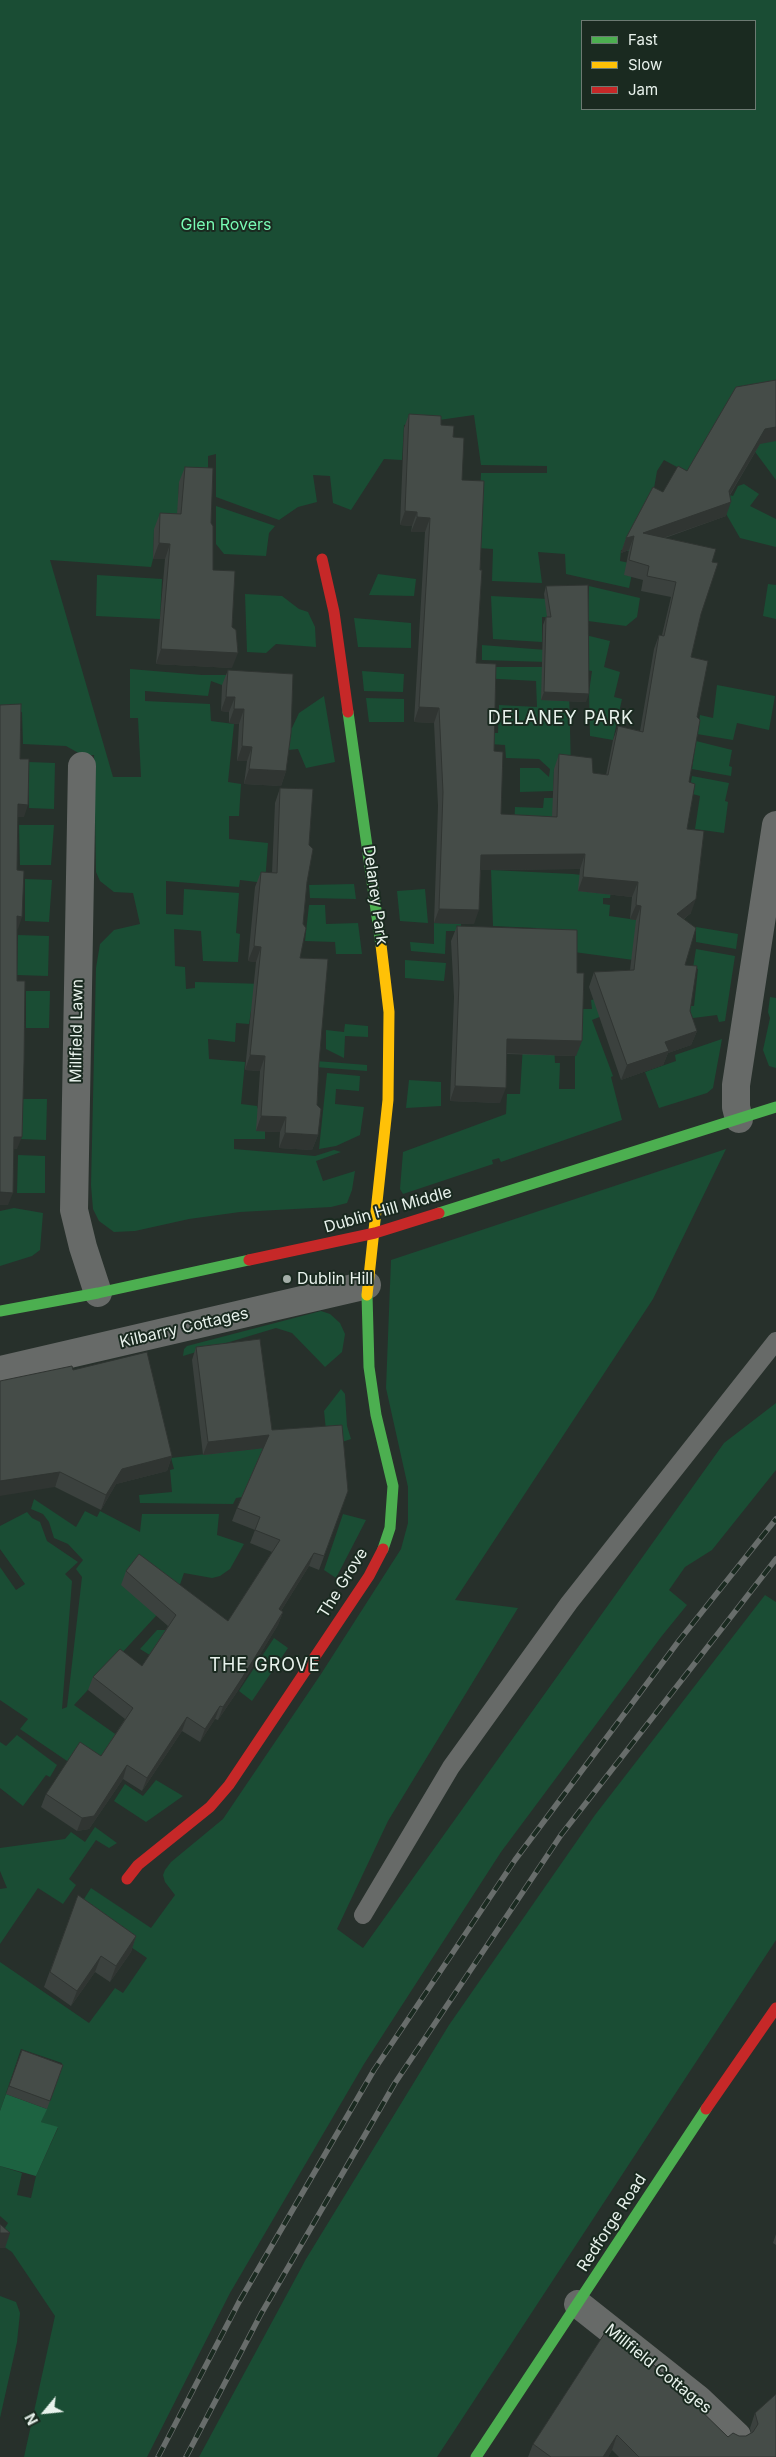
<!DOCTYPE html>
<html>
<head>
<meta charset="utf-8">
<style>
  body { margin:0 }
  #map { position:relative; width:776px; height:2457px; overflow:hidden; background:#27302b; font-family:Inter,sans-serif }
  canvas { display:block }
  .legend { position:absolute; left:581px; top:20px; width:175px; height:90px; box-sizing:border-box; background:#1a2a20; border:1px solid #6c7a72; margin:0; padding:6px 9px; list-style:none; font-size:15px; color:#e8f2ec }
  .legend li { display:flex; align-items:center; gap:10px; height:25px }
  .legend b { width:25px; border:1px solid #6c7a72 }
  .north { position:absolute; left:20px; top:2387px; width:50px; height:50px; -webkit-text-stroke:4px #1a2a20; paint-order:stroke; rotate:242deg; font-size:14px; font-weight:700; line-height:20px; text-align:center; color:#e8f2ec }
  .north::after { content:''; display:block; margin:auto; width:18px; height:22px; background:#e8f2ec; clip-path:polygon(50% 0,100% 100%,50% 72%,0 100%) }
</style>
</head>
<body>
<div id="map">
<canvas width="776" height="2457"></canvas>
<ul class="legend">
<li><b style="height:6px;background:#4caf50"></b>Fast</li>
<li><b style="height:6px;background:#ffc107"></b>Slow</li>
<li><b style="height:6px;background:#c62828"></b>Jam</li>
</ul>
<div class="north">N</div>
</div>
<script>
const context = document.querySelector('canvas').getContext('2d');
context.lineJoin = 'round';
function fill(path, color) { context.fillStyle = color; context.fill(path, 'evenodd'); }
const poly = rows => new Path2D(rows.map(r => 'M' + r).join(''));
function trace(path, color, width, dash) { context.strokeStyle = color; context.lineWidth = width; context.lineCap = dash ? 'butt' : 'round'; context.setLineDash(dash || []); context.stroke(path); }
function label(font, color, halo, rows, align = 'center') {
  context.font = font + ' Inter,sans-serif'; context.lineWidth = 4; context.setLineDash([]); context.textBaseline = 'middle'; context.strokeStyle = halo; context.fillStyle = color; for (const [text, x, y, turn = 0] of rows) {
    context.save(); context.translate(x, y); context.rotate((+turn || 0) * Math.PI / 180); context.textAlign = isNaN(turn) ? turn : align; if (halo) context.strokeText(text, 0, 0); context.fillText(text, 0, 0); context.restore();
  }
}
const green = poly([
  [0,0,776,0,776,480,727,414,703,481,664,460,657,471,653,494,629,551,621,550,620,561,634,564,629,588,566,574,565,554,538,552,542,583,492,581,493,549,478,548,481,473,547,473,547,466,481,465,474,415,404,425,402,460,384,459,351,510,333,503,330,476,313,475,317,502,298,507,279,520,216,497,216,454,208,456,208,484,179,482,177,530,154,529,153,559,151,567,50,560,113,777,141,777,138,718,130,718,130,669,202,675,264,675,222,685,211,681,208,696,145,691,145,701,210,704,211,721,234,724,228,782,241,784,239,816,229,816,229,839,268,843,265,883,240,880,239,887,166,881,166,914,183,915,184,889,239,893,236,933,240,934,238,962,203,961,201,931,174,929,175,966,185,967,186,989,195,988,195,982,264,984,251,1011,249,1024,236,1023,235,1042,208,1039,209,1059,245,1062,241,1104,257,1106,265,1131,265,1139,234,1139,234,1149,315,1156,334,1150,341,1152,316,1161,323,1181,355,1171,352,1190,347,1203,331,1207,240,1212,189,1219,135,1231,114,1232,99,1221,93,1209,91,1185,96,968,100,944,114,930,140,924,133,893,114,892,100,881,96,872,94,755,84,756,66,746,23,744,22,712,0,716],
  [582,21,755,21,755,109,582,109],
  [744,484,759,494,750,506,776,519,776,547,740,538,725,512,729,495,733,496,738,486],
  [216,506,275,526,269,533,266,556,224,554,216,544],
  [378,574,416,579,414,596,369,595],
  [97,575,162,579,160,619,96,616],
  [768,584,776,585,776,619,763,616],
  [589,586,640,598,637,617,626,626,588,621],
  [245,594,282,596,299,609,308,612,315,627,316,647,276,644,266,653,247,652],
  [491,596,567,600,567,618,542,617,542,642,493,639],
  [354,618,411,623,411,648,358,647],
  [569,631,610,641,604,667,620,672,614,697,622,699,613,740,590,736,589,692,592,671,581,669],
  [482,645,546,650,546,662,482,660],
  [482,667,542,667,569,689,571,769,554,769,553,791,520,792,520,768,539,768,549,777,550,769,539,759,506,758,505,745,490,744,491,733,498,733,499,705,537,707,536,681,481,678],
  [362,671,404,674,403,692,364,691],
  [717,685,775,696,769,730,737,723,733,740,697,734,700,715,713,718],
  [324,696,335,762,306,768,298,749,288,750,285,728,292,728,299,713],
  [366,698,404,699,404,722,369,722],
  [696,741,732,750,729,766,732,767,731,776,692,769],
  [29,762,55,763,54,809,29,808],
  [692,776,729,783,725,801,728,802,724,833,695,829,700,796,689,793],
  [544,798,553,798,553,824,514,829,515,807,543,808],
  [19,825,54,825,51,865,20,865],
  [491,870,573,874,613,879,610,898,603,898,603,904,610,905,609,916,644,921,641,961,574,952,536,972,536,928,493,926],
  [25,879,52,880,49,922,25,921],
  [354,884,356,899,310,898,309,885],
  [425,889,428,923,400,921,397,891],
  [309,905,325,905,326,924,358,923,362,954,336,954,335,942,305,941],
  [434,923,461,924,461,931,446,931,445,954,411,951,410,942,434,944],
  [696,927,738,934,736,949,696,942],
  [18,935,49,936,48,976,17,975],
  [696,949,735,956,725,1021,719,1022,717,1015,693,1018,688,1009,689,1006,694,1006,698,969,693,968],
  [405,960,446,963,444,981,405,978],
  [26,991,50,991,49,1028,26,1028],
  [770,997,776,998,776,1068,769,1066,763,1050,770,1018,768,1012],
  [596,999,627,1006,592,1020,613,1076,611,1077,622,1120,501,1162,499,1158,492,1160,493,1164,403,1194,400,1189,403,1152,506,1114,507,1094,520,1094,523,1045,554,1045,555,1063,560,1063,559,1089,575,1089,575,1025,581,1009,592,1009,591,1000],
  [345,1024,368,1026,368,1037,345,1036,344,1058,326,1049,326,1030,344,1032],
  [722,1039,713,1088,707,1093,659,1108,645,1072,676,1061,675,1055],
  [316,1061,367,1065,367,1071,315,1067],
  [327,1073,360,1076,359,1091,336,1089,335,1104,364,1107,360,1135,336,1146,319,1149],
  [409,1080,441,1082,441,1106,406,1108],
  [22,1099,47,1099,46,1140,21,1139],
  [726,1149,653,1299,455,1600,518,1608,388,1821,337,1929,363,1948,724,1443,776,1403,776,1470,712,1550,685,1567,669,1590,687,1605,661,1637,501,1852,364,2064,230,2293,147,2457,24,2457,55,2316,12,2252,3,2246,0,2236,8,2223,0,2216,0,2166,22,2173,17,2195,31,2198,36,2176,58,2128,41,2122,62,2063,21,2049,0,2111,0,1962,89,2023,115,1988,123,1993,147,1958,77,1910,91,1888,151,1928,175,1895,165,1882,163,1875,165,1870,171,1862,223,1819,321,1674,401,1549,408,1523,408,1487,386,1388,391,1260],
  [18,1155,45,1156,45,1193,17,1193],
  [14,1208,43,1213,40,1250,32,1256,0,1266,0,1211],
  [321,1311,330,1314,340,1323,345,1334,342,1352,325,1367,292,1333,276,1328,183,1356,184,1349,187,1346],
  [341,1389,345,1394,347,1426,351,1439,342,1442,326,1430,324,1411],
  [268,1447,249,1496,236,1498,233,1504,140,1503,139,1495,172,1492,170,1470,174,1469,171,1458],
  [34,1499,76,1527,85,1511,97,1517,100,1511,140,1532,142,1514,219,1514,217,1535,244,1544,230,1569,220,1576,212,1578,184,1573,177,1593,74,1705,118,1736,100,1764,70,1763,20,1729,28,1719,0,1700,0,1567,16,1590,25,1584,0,1549,0,1526,27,1512,32,1518,40,1522,47,1541,78,1562,65,1574,72,1581,62,1709,67,1707,82,1577,76,1569,83,1560,68,1544,54,1538,49,1522,43,1514,31,1509],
  [343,1514,366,1520,336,1578,324,1570],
  [765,1595,776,1602,776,1940,437,2457,199,2457,306,2259,449,2025,595,1815],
  [157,1630,169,1630,176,1671,140,1649],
  [274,1638,288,1648,252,1701,239,1691],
  [17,1735,57,1765,50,1777,46,1775,23,1806,0,1788,0,1742,6,1746],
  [156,1780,183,1796,146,1822,114,1801,125,1784,143,1796],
  [95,1827,117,1843,109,1848,96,1840,69,1879,76,1885,63,1904,38,1888,0,1944,0,1889,7,1888,0,1871,0,1848,65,1839,71,1832,85,1842],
  [0,2296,16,2302,20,2313,17,2342,0,2418]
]);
const forest = poly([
  [6,2094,47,2109,41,2122,58,2127,36,2176,0,2166,0,2111]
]);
const lane = poly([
  [363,1915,451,1767,569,1603,776,1341]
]);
const street = poly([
  [82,766,74,1210,83,1247,98,1293],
  [739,1119,736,1107,736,1085,776,825],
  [0,1370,367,1285],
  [578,2304,698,2399,737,2436]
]);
const fast = poly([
  [348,712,381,945],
  [439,1213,776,1107],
  [367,1295,369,1367,376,1415,393,1486,390,1528,383,1549],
  [0,1311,98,1293,249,1260],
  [476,2457,706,2109]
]);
const slow = poly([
  [367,1295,388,1100,389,1012,381,945]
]);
const jam = poly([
  [322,559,334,612,348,712],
  [249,1260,375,1233,439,1213],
  [127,1879,138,1865,210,1807,229,1785,369,1576,383,1549],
  [706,2109,776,2008]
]);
const rail = poly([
  [158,2457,239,2302,374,2070,515,1860,678,1642,776,1519],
  [186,2457,261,2314,395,2083,561,1835,776,1559]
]);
const wall = poly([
  [409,414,441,425,453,437,462,480,476,663,494,751,501,814,552,817,554,769,559,754,593,773,606,775,613,740,618,726,640,731,654,649,659,635,662,635,671,597,641,591,643,580,624,575,629,550,621,553,626,538,663,492,687,471,760,444,730,495,726,516,665,538,701,614,691,657,697,717,689,782,687,829,691,913,684,919,685,965,690,1011,697,1031,691,1045,668,1053,663,1065,621,1080,589,987,594,972,630,970,636,920,630,919,632,897,578,891,580,869,481,870,474,924,434,923,438,806,434,723,414,722,425,532,411,532,412,526,400,525,404,428],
  [185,467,211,523,213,570,232,627,232,668,156,664,165,559,153,559,154,529,160,513,177,514,179,482],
  [546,586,586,702,541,700,543,625,546,617,547,617,544,594],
  [228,670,286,771,281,786,244,784,247,761,237,761,239,724,229,723,229,712,221,711,222,685],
  [280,788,307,882,300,958,319,1063,317,1105,318,1135,312,1150,279,1148,280,1132,256,1131,260,1071,245,1070,256,962,248,961,255,887,261,872,272,873,275,803],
  [457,926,577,973,576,1056,507,1054,500,1103,450,1101,454,997,451,941],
  [196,1347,272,1430,348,1491,319,1570,309,1566,281,1611,283,1612,278,1625,237,1692,218,1720,215,1719,200,1742,182,1731,142,1791,123,1779,89,1829,77,1831,41,1807,46,1794,101,1756,125,1719,88,1690,93,1677,142,1666,168,1626,121,1585,126,1571,228,1621,272,1552,250,1543,255,1530,232,1521,237,1508,263,1448,203,1455,192,1360],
  [73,1370,172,1456,167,1471,116,1484,101,1510,55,1487],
  [78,1895,136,1936,131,1952,110,1982,95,1972,71,2006,44,1987],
  [22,2050,63,2065,47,2109,6,2094],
  [776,2234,776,2245,773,2243],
  [608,2328,728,2437,746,2436,751,2433,750,2428,755,2413,776,2457,619,2457,612,2450,608,2457,528,2457,533,2444]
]);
const shadedWall = poly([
  [776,427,776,441,760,444,724,504,731,502,726,516,637,547,643,533,729,491,765,429],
  [405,511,417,512,412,526,400,525],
  [417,517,430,518,425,532,411,532],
  [634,536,629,550,621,553,626,538],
  [159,543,170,544,165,559,153,559],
  [161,649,238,653,232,668,156,664],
  [544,692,589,694,586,702,541,700],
  [226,697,235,697,229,712,221,711],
  [419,707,439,708,434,723,414,722],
  [234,709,244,709,239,724,229,723],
  [242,746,252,747,247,761,237,761],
  [249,769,286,771,281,786,244,784],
  [18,804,28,805,24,817,13,817],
  [585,854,580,869,476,870,481,855],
  [583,877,638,882,632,897,578,891],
  [696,899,691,913,672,928,677,914],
  [636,905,641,906,636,920,630,919],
  [439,909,479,910,474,924,434,923],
  [17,916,22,917,18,929,12,928],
  [254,946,261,947,256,962,248,961],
  [697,1031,691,1045,668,1053,663,1065,621,1080,627,1065,665,1042],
  [507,1039,582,1041,576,1056,502,1053],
  [250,1055,265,1056,260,1071,245,1070],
  [455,1086,506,1088,500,1103,450,1101],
  [261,1116,286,1117,280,1132,256,1131],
  [285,1133,318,1135,312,1150,279,1148],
  [14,1137,22,1137,17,1149,10,1149],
  [0,1192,13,1193,8,1205,0,1205],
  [269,1435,265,1448,203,1455,208,1442],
  [172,1456,167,1471,116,1484,101,1510,106,1495,122,1469],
  [60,1472,55,1487,0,1496,0,1481],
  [314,1553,309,1566,274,1622,279,1609],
  [283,1612,278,1625,237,1692,218,1720,223,1707],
  [220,1706,215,1719,200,1742,205,1729],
  [187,1717,182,1731,142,1791,147,1778],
  [127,1765,123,1779,89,1829,77,1831,82,1818],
  [136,1936,131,1952,110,1982,116,1966],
  [101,1956,95,1972,71,2006,77,1991],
  [0,2233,10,2233,5,2248,0,2248],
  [617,2435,612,2450,608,2457,603,2457]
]);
const building = poly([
  [776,380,776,427,765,429,729,491,731,502,643,533,716,549,712,562,718,563,701,614,691,657,708,661,697,717,700,720,689,782,695,784,687,829,704,831,696,899,677,914,696,928,685,965,697,966,690,1011,697,1031,665,1042,669,1051,627,1065,594,972,634,970,641,906,636,905,638,882,583,877,585,854,481,855,479,910,439,909,443,792,439,708,419,707,430,518,417,517,417,512,405,511,409,414,441,416,441,425,454,426,453,437,464,438,462,480,484,481,480,570,482,570,476,663,496,664,494,751,503,752,501,814,557,817,559,754,592,758,593,773,608,775,618,726,643,732,659,635,664,636,676,582,647,576,649,566,629,560,634,536,626,538,653,487,663,492,678,466,687,471,736,387,776,380],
  [185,467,213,468,211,523,213,526,213,570,235,571,232,627,236,630,238,653,161,649,170,544,159,543,160,513,181,514,185,467],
  [588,585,589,694,544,692,546,617,551,617,546,586,588,585],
  [228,670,293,674,291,733,286,771,249,769,252,747,242,746,244,709,234,709,235,697,226,697,228,670],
  [21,704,20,759,29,759,28,805,18,804,17,870,24,871,22,917,17,916,17,981,25,981,24,1062,22,1137,14,1137,13,1193,0,1192,0,705,21,704],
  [280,788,313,789,309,845,313,849,307,882,303,924,306,928,300,958,328,959,319,1063,317,1105,321,1109,318,1135,285,1133,286,1117,261,1116,265,1056,250,1055,261,947,254,946,261,872,277,873,280,788],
  [457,926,577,930,577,973,584,973,582,1041,507,1039,506,1088,455,1086,459,983,457,926],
  [260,1339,272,1430,342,1425,348,1491,324,1556,314,1553,279,1609,283,1612,242,1678,223,1707,220,1706,205,1729,187,1717,147,1778,127,1765,94,1816,82,1818,46,1794,80,1742,101,1756,133,1708,93,1677,120,1649,142,1666,176,1615,126,1571,139,1554,228,1621,280,1540,255,1530,260,1517,237,1508,269,1435,208,1442,196,1347,260,1339],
  [147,1352,172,1456,122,1469,106,1495,60,1472,0,1481,0,1381,72,1366,73,1370,147,1352],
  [78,1895,136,1936,116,1966,101,1956,77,1991,50,1972,78,1895],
  [22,2050,63,2065,50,2101,9,2086,22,2050],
  [0,2224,10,2233,0,2233,0,2224],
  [608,2328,655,2366,728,2437,733,2433,739,2436,746,2436,753,2432,758,2424,755,2413,776,2394,776,2457,639,2457,617,2435,603,2457,551,2457,533,2444,608,2328]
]);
const markers = [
  [287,1279,5,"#a4aea8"]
];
const parkNames = [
  ["Glen Rovers",226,225]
];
const streetNames = [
  ["Delaney Park",375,895,82],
  ["Millfield Lawn",77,1031,-89],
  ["Dublin Hill Middle",388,1210,-16],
  ["Kilbarry Cottages",184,1328,-13],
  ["The Grove",343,1583,-58],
  ["Redforge Road",612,2223,-57],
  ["Millfield Cottages",658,2369,39]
];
const poiNames = [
  ["Dublin Hill",297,1279]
];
const neighbourhoodNames = [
  ["DELANEY PARK",561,719],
  ["THE GROVE",265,1666]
];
fill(green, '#1a4d34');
fill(forest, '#1d6341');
trace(lane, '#676a68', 18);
trace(street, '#676a68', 28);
trace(fast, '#4caf50', 11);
trace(slow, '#ffc107', 11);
trace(jam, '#c62828', 11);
trace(rail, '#686d6b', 5.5);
trace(rail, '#1a2a20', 4, [11]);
fill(wall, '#3b413e');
fill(shadedWall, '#303532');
fill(building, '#454c48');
trace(building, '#303532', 1);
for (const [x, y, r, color] of markers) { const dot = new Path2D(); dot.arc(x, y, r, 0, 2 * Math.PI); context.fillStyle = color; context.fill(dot); trace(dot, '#1a2a20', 2); }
label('16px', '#78fab4', '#1a2a20', parkNames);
label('16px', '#e8f2ec', '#1a2a20', streetNames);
label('16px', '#e8f2ec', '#1a2a20', poiNames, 'left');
context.letterSpacing = '1px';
label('18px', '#e8f2ec', '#1a2a20', neighbourhoodNames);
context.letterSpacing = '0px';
</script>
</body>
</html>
